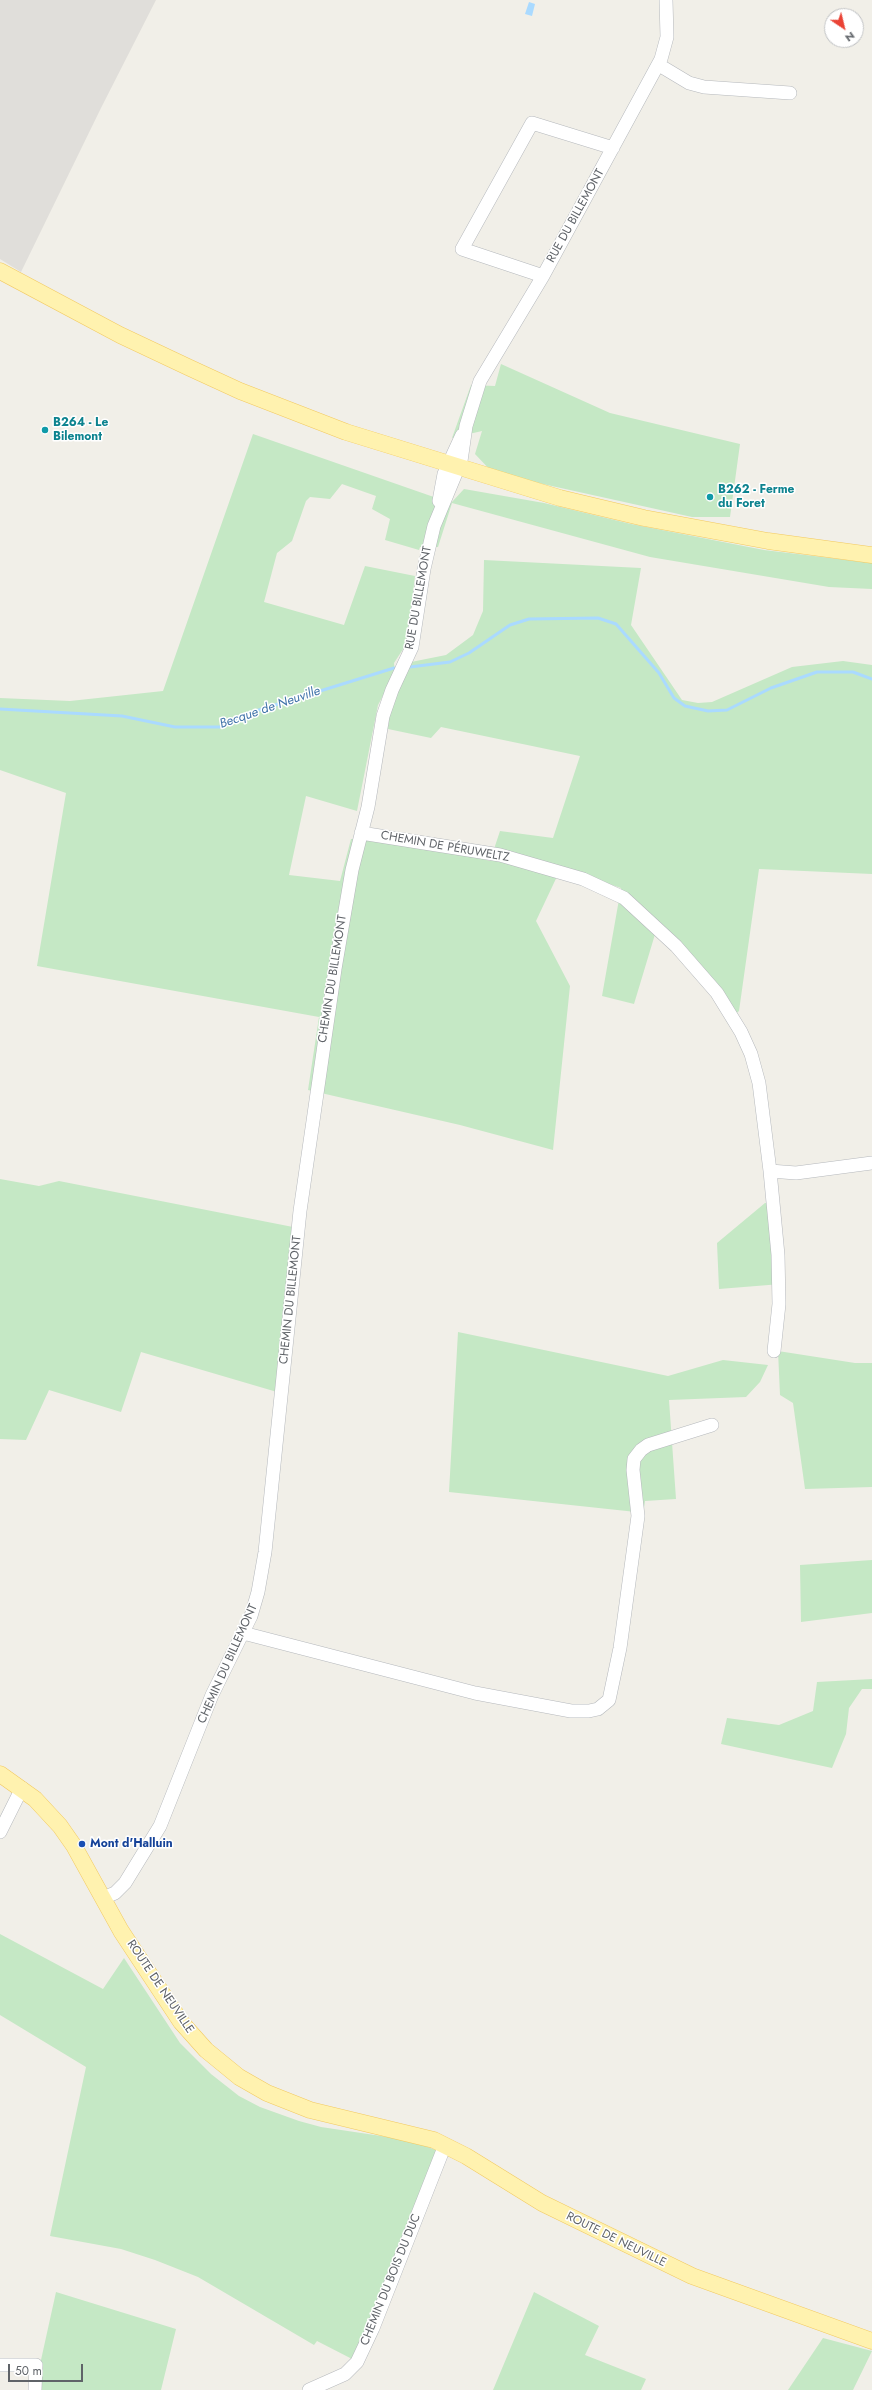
<!DOCTYPE html>
<html>
<head>
<meta charset="utf-8">
<style>
  body { margin:0 }
  #map { position:relative; width:872px; height:2390px; overflow:hidden; background:#f1efe8; font-family:Jost,sans-serif }
  canvas { display:block }
  .north { position:absolute; left:824px; top:8px; width:40px; height:40px; box-sizing:border-box; background:#fff; border:1px solid #bfc1c3; border-radius:50%; rotate:145deg; font-size:11px; font-weight:700; line-height:16px; text-align:center; color:#5f6368 }
  .north::after { content:''; display:block; margin:auto; width:14px; height:18px; background:#ea4335; clip-path:polygon(50% 0,100% 100%,50% 72%,0 100%) }
  .scale { position:absolute; left:8px; top:2364px; width:75px; height:18px; box-sizing:border-box; border:2px solid #5f6368; border-top:0; padding-left:5px; font-size:12px; line-height:14px; white-space:nowrap; color:#5f6368; -webkit-text-stroke:3px #fff; paint-order:stroke }
</style>
</head>
<body>
<div id="map">
<canvas width="872" height="2390"></canvas>
<div class="north">N</div>
<div class="scale">50 m</div>
</div>
<script>
const context = document.querySelector('canvas').getContext('2d');
context.lineJoin = 'round';
function fill(path, color) { context.fillStyle = color; context.fill(path, 'evenodd'); }
const poly = rows => new Path2D(rows.map(r => 'M' + r).join(''));
function trace(path, color, width, dash) { context.strokeStyle = color; context.lineWidth = width; context.lineCap = dash ? 'butt' : 'round'; context.setLineDash(dash || []); context.stroke(path); }
function label(font, color, halo, rows, align = 'center') {
  context.font = font + ' Jost,sans-serif'; context.lineWidth = 3; context.setLineDash([]); context.textBaseline = 'middle'; context.strokeStyle = halo; context.fillStyle = color; for (const [text, x, y, turn = 0] of rows) {
    context.save(); context.translate(x, y); context.rotate((+turn || 0) * Math.PI / 180); context.textAlign = isNaN(turn) ? turn : align; if (halo) context.strokeText(text, 0, 0); context.fillText(text, 0, 0); context.restore();
  }
}
const industrial = poly([
  [0,0,156,0,101,108,21,272,0,259]
]);
const green = poly([
  [501,364,610,413,740,444,730,517,692,517,493,473,475,454,482,431,452,438,471,385,495,386],
  [253,434,451,503,464,489,544,503,631,524,764,550,872,563,872,589,829,587,650,557,452,503,438,547,420,547,419,550,385,540,390,519,372,509,376,496,342,484,330,499,310,497,306,501,292,541,277,553,264,602,344,625,365,566,415,576,407,643,394,663,395,673,378,705,357,811,306,796,289,875,340,881,351,839,367,839,468,855,490,861,500,831,553,838,580,756,441,727,431,738,388,729,390,705,411,662,446,655,473,635,483,611,484,560,641,568,631,625,682,700,698,703,712,702,792,667,843,661,872,665,872,874,759,869,739,1011,729,1020,720,1004,656,931,634,1004,602,996,621,888,561,868,536,921,570,986,553,1150,460,1125,308,1090,319,1017,37,966,66,793,0,770,0,698,70,701,163,691],
  [0,1179,39,1186,59,1181,293,1227,277,1392,141,1352,121,1412,49,1390,26,1440,0,1439],
  [777,1201,781,1284,719,1289,717,1243,765,1203],
  [458,1332,668,1376,723,1360,768,1365,760,1382,746,1397,669,1400,676,1499,645,1501,623,1664,636,1512,449,1492],
  [778,1351,855,1363,872,1363,872,1487,805,1489,793,1403,780,1395],
  [872,1560,872,1613,801,1622,800,1565],
  [872,1679,872,1689,862,1689,849,1708,846,1734,832,1768,721,1744,727,1718,779,1725,813,1711,817,1682],
  [0,1934,103,1989,124,1958,180,2043,211,2074,239,2096,260,2107,299,2121,321,2127,408,2140,442,2152,354,2360,317,2341,314,2345,198,2277,155,2260,121,2249,50,2236,86,2067,0,2015],
  [56,2292,176,2329,161,2390,40,2390,41,2360],
  [534,2292,599,2326,585,2355,646,2379,641,2390,493,2390],
  [823,2338,872,2351,853,2390,788,2390]
]);
const water = poly([
  [529,2,535,4,532,16,525,14]
]);
const stream = poly([
  [410,667,450,662,469,653,510,625,529,619,598,618,616,624,659,673,674,698,685,706,708,711,727,710,771,688,817,672,853,672,872,679],
  [0,709,122,716,175,727,220,727,246,714,394,668]
]);
const minor = poly([
  [659,65,689,83,704,87,790,93],
  [543,276,462,249,532,123,613,148],
  [439,501,444,474,462,435],
  [361,833,500,855,583,879,624,898,676,946,717,993,741,1032,751,1054,759,1083,770,1171,796,1173,872,1163],
  [770,1171,778,1255,779,1304,774,1351],
  [243,1633,475,1693,571,1711,589,1711,598,1709,609,1700,620,1648,638,1516,633,1470,634,1459,641,1450,648,1445,712,1425],
  [0,1832,22,1788],
  [103,1898,115,1893,125,1883,160,1826,212,1695,251,1616,258,1592,265,1552,300,1211,335,969,352,870,368,807,383,716,392,690,412,647,424,569,434,526,461,461,466,426,480,381,543,276,661,59,667,37,666,0],
  [0,2365,36,2365,35,2390],
  [309,2390,345,2374,357,2362,373,2328,445,2145]
]);
const major = poly([
  [0,271,120,335,190,368,240,391,346,432,560,498,644,518,768,541,872,555],
  [0,1774,35,1799,60,1826,74,1846,121,1931,181,2022,206,2050,239,2077,267,2093,310,2110,434,2140,466,2156,542,2203,692,2276,872,2341]
]);
const markers = [
  [45,430,4,"#0f9aa8"],
  [710,497,4,"#0f9aa8"],
  [82,1844,4,"#1a4fb4"]
];
const streetNames = [
  ["RUE DU BILLEMONT",576,216,-61],
  ["RUE DU BILLEMONT",419,598,-80],
  ["CHEMIN DE PÉRUWELTZ",445,847,10],
  ["CHEMIN DU BILLEMONT",333,979,-81],
  ["CHEMIN DU BILLEMONT",291,1300,-84],
  ["CHEMIN DU BILLEMONT",228,1664,-66],
  ["ROUTE DE NEUVILLE",160,1987,56],
  ["ROUTE DE NEUVILLE",616,2240,26],
  ["CHEMIN DU BOIS DU DUC",391,2280,-68]
];
const cultureNames = [
  ["B264 - Le",53,423],
  ["Bilemont",53,437],
  ["B262 - Ferme",718,490],
  ["du Foret",718,504]
];
const transitNames = [
  ["Mont d'Halluin",90,1844]
];
const waterNames = [
  ["Becque de Neuville",270,708,-19]
];
fill(industrial, '#e0deda');
fill(green, '#c5e8c5');
fill(water, '#aadaff');
trace(stream, '#aadaff', 3);
trace(minor, '#b5b8bc', 14);
trace(major, '#f2c960', 17);
trace(minor, '#fff', 13);
trace(major, '#fff2af', 16);
for (const [x, y, r, color] of markers) { const dot = new Path2D(); dot.arc(x, y, r, 0, 2 * Math.PI); context.fillStyle = color; context.fill(dot); trace(dot, '#fff', 1.5); }
label('12px', '#5f6368', '#fff', streetNames);
label('bold 12px', '#0d838f', '#fff', cultureNames, 'left');
label('bold 12px', '#164399', '#fff', transitNames, 'left');
label('italic 13px', '#4174aa', '#fff', waterNames);
</script>
</body>
</html>
